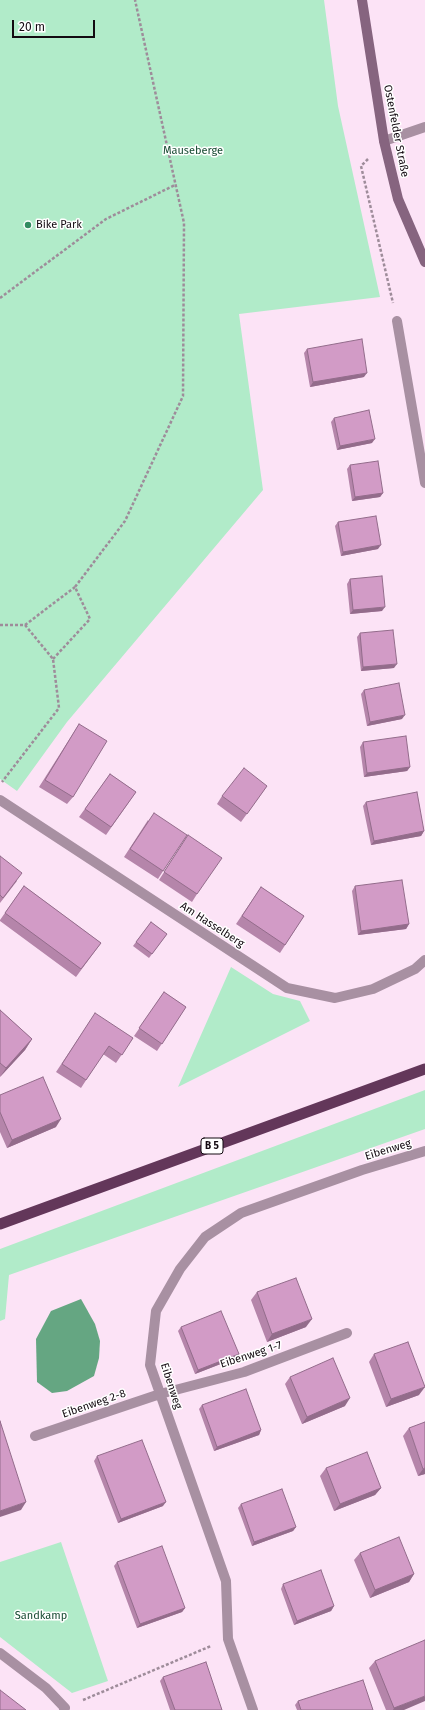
<!DOCTYPE html>
<html>
<head>
<meta charset="utf-8">
<style>
  body { margin:0 }
  #map { position:relative; width:425px; height:1710px; overflow:hidden; background:#fce3f6; font-family:"Fira Sans",sans-serif }
  canvas { display:block }
  .scale { position:absolute; left:12px; top:20px; width:83px; height:18px; box-sizing:border-box; border:2px solid #130a11; border-top:0; padding-left:5px; font-size:12px; line-height:14px; white-space:nowrap; color:#130a11; -webkit-text-stroke:3px #fff; paint-order:stroke }
</style>
</head>
<body>
<div id="map">
<canvas width="425" height="1710"></canvas>
<div class="scale">20 m</div>
</div>
<script>
const context = document.querySelector('canvas').getContext('2d');
context.lineJoin = 'round';
function fill(path, color) { context.fillStyle = color; context.fill(path, 'evenodd'); }
const poly = rows => new Path2D(rows.map(r => 'M' + r).join(''));
function trace(path, color, width, dash) { context.strokeStyle = color; context.lineWidth = width; context.lineCap = dash ? 'butt' : 'round'; context.setLineDash(dash || []); context.stroke(path); }
function label(font, color, halo, rows, align = 'center') {
  context.font = font + ' "Fira Sans",sans-serif'; context.lineWidth = 3; context.setLineDash([]); context.textBaseline = 'middle'; context.strokeStyle = halo; context.fillStyle = color; for (const [text, x, y, turn = 0] of rows) {
    context.save(); context.translate(x, y); context.rotate((+turn || 0) * Math.PI / 180); context.textAlign = isNaN(turn) ? turn : align; if (halo) context.strokeText(text, 0, 0); context.fillText(text, 0, 0); context.restore();
  }
}
const green = poly([
  [0,0,324,0,338,106,380,297,239,314,263,490,67,722,17,791,0,779],
  [231,967,273,994,300,1001,310,1021,178,1087],
  [425,1090,425,1129,9,1275,5,1319,0,1321,0,1249],
  [61,1542,108,1681,72,1693,0,1637,0,1562]
]);
const water = poly([
  [81,1299,95,1324,100,1341,99,1358,94,1376,67,1391,52,1393,37,1382,36,1339,51,1311]
]);
const path = poly([
  [368,159,361,166,393,303],
  [0,298,106,219,175,185],
  [0,625,25,625,53,659,59,708,2,782],
  [25,625,75,587],
  [53,659,90,619,75,587,125,521,183,396,184,223,135,0],
  [83,1700,211,1646]
]);
const minor = poly([
  [384,141,425,127],
  [397,321,425,483],
  [0,800,287,988,335,998,373,989,415,969,425,960],
  [35,1436,160,1394,244,1372,347,1333],
  [0,1653,46,1688,65,1708,64,1710],
  [253,1710,228,1639,226,1581,150,1365,156,1311,180,1269,205,1237,241,1213,362,1170,425,1151]
]);
const secondary = poly([
  [362,0,384,141,398,199,425,262]
]);
const trunk = poly([
  [0,1224,425,1069]
]);
const wall = poly([
  [307,349,364,377,310,387,304,353],
  [334,418,372,443,337,450,331,422],
  [350,465,383,493,380,497,352,501,347,469],
  [338,522,378,549,341,556,335,526],
  [350,579,382,611,350,614,347,584],
  [360,633,394,668,361,671,357,637],
  [364,690,402,719,367,726,361,694],
  [79,724,73,797,67,804,39,787],
  [363,742,410,767,407,771,364,777,360,747],
  [110,774,136,792,106,835,79,817],
  [267,786,241,822,217,804,222,796],
  [366,802,424,831,421,836,371,845,363,806],
  [148,820,163,871,158,879,124,857],
  [188,835,197,894,192,902,159,880],
  [0,856,17,881,0,903],
  [24,886,101,943,76,977,0,921,0,920],
  [355,886,409,924,406,929,358,935,352,891],
  [261,887,304,916,280,953,236,924],
  [151,922,167,934,149,958,133,946],
  [164,992,186,1007,157,1051,134,1036],
  [0,1010,32,1039,25,1050,0,1077],
  [90,1021,133,1038,116,1063,103,1054,81,1088,56,1072],
  [0,1095,56,1127,7,1148,0,1132],
  [257,1292,306,1327,267,1342,251,1300],
  [181,1327,239,1354,236,1358,195,1374,178,1331],
  [374,1354,419,1395,386,1407,369,1362],
  [290,1377,345,1406,302,1424,285,1384],
  [202,1405,261,1430,259,1435,214,1451,199,1409],
  [409,1428,425,1474,418,1476,403,1436],
  [97,1456,163,1506,118,1523,94,1461],
  [326,1468,381,1488,375,1495,334,1511,320,1476],
  [241,1504,296,1527,293,1531,252,1546,238,1508],
  [360,1553,414,1574,409,1582,370,1598,354,1560],
  [117,1562,185,1608,182,1612,137,1628,114,1566],
  [283,1584,334,1606,331,1611,294,1625,281,1589],
  [375,1661,404,1710,386,1710,369,1668],
  [163,1677,222,1710,170,1710,160,1681],
  [298,1701,373,1710,297,1710,295,1705]
]);
const shadedWall = poly([
  [367,373,364,377,310,387,313,382],
  [375,439,372,443,337,450,340,446],
  [383,493,380,497,352,501,355,497],
  [381,545,378,549,341,556,343,552],
  [385,607,382,611,350,614,353,610],
  [397,664,394,668,361,671,363,667],
  [405,715,402,719,367,726,370,722],
  [410,767,407,771,364,777,367,773],
  [424,831,421,836,371,845,374,841],
  [409,924,406,929,358,935,361,931],
  [32,1039,25,1050,0,1077,6,1068],
  [61,1119,56,1127,7,1148,12,1140],
  [312,1319,306,1327,267,1342,272,1334],
  [239,1354,236,1358,195,1374,198,1370],
  [425,1387,419,1395,386,1407,391,1399],
  [350,1398,345,1406,302,1424,307,1417],
  [261,1430,259,1435,214,1451,217,1447],
  [425,1468,425,1474,418,1476,423,1469],
  [381,1488,375,1495,334,1511,340,1504],
  [26,1502,21,1510,0,1517,0,1511],
  [166,1502,163,1506,118,1523,121,1519],
  [296,1527,293,1531,252,1546,254,1542],
  [414,1574,409,1582,370,1598,375,1590],
  [334,1606,331,1611,294,1625,297,1621],
  [185,1608,182,1612,137,1628,140,1624],
  [425,1696,425,1701,404,1710,393,1710,394,1708]
]);
const building = poly([
  [362,339,367,373,313,382,307,349,362,339],
  [369,410,375,439,340,446,334,418,369,410],
  [378,461,383,493,355,497,350,465,378,461],
  [376,516,381,545,343,552,338,522,376,516],
  [382,576,385,607,353,610,350,579,382,576],
  [393,630,397,664,363,667,360,633,393,630],
  [399,683,405,715,370,722,364,690,399,683],
  [79,724,107,741,73,797,45,780,79,724],
  [406,736,410,767,367,773,363,742,406,736],
  [244,768,267,786,247,814,222,796,244,768],
  [110,774,136,792,111,827,85,809,110,774],
  [417,792,424,831,374,841,366,802,417,792],
  [154,813,187,835,163,871,130,849,154,813],
  [188,835,222,858,197,894,164,872,188,835],
  [0,856,22,873,3,898,0,895,0,856],
  [402,880,409,924,361,931,355,886,402,880],
  [24,886,101,943,81,969,5,913,24,886],
  [261,887,304,916,285,945,242,916,261,887],
  [151,922,167,934,152,954,136,942,151,922],
  [164,992,186,1007,162,1044,139,1028,164,992],
  [0,1010,32,1039,6,1068,0,1063,0,1010],
  [95,1013,133,1038,122,1055,109,1046,86,1080,62,1064,95,1013],
  [43,1077,61,1119,12,1140,0,1112,0,1095,43,1077],
  [296,1278,312,1319,272,1334,257,1292,296,1278],
  [221,1311,239,1354,198,1370,181,1327,221,1311],
  [408,1342,425,1387,391,1399,374,1354,408,1342],
  [333,1358,350,1398,307,1417,290,1377,333,1358],
  [246,1389,261,1430,217,1447,202,1405,246,1389],
  [0,1421,26,1502,0,1511,0,1421],
  [425,1422,425,1468,423,1469,409,1428,425,1422],
  [142,1440,166,1502,121,1519,97,1456,142,1440],
  [367,1452,381,1488,340,1504,326,1468,367,1452],
  [282,1489,296,1527,254,1542,241,1504,282,1489],
  [399,1537,414,1574,375,1590,360,1553,399,1537],
  [162,1546,185,1608,140,1624,117,1562,162,1546],
  [321,1570,334,1606,297,1621,283,1584,321,1570],
  [425,1640,425,1696,394,1708,375,1661,425,1640],
  [206,1662,222,1710,175,1710,163,1677,206,1662],
  [363,1680,373,1710,301,1710,298,1701,363,1680],
  [0,1690,26,1710,0,1710,0,1690]
]);
const markers = [
  [28,225,4,"#328b60"]
];
const shields = [
  [212,1146,22]
];
const shieldNames = [
  ["B 5",212,1146]
];
const streetNames = [
  ["Ostenfelder Straße",396,131,79],
  ["Am Hasselberg",212,925,33],
  ["Eibenweg",388,1150,-17],
  ["Eibenweg 1-7",251,1355,-18],
  ["Eibenweg",171,1386,72],
  ["Eibenweg 2-8",94,1404,-19]
];
const parkNames = [
  ["Mauseberge",193,151],
  ["Sandkamp",41,1616]
];
const poiNames = [
  ["Bike Park",36,225]
];
fill(green, '#b1ebc9');
fill(water, '#65a682');
trace(path, '#9e8c9a', 2.5, [3, 2]);
trace(minor, '#a890a2', 10);
trace(secondary, '#86647f', 10);
trace(trunk, '#63375a', 11);
fill(wall, '#b585aa');
fill(shadedWall, '#936c8b');
fill(building, '#d29bc6');
trace(building, '#936c8b', 1);
for (const [x, y, r, color] of markers) { const dot = new Path2D(); dot.arc(x, y, r, 0, 2 * Math.PI); context.fillStyle = color; context.fill(dot); trace(dot, '#fff', 1.5); }
for (const [x, y, w] of shields) { const box = new Path2D(); box.roundRect(x - w / 2, y - 8, w, 16, 3); context.fillStyle = '#fff'; context.fill(box); trace(box, '#130a11', 1); }
label('bold 10px', '#130a11', null, shieldNames);
label('11px', '#130a11', '#fff', streetNames);
label('11px', '#174b32', '#fff', parkNames);
label('11px', '#130a11', '#fff', poiNames, 'left');
</script>
</body>
</html>
